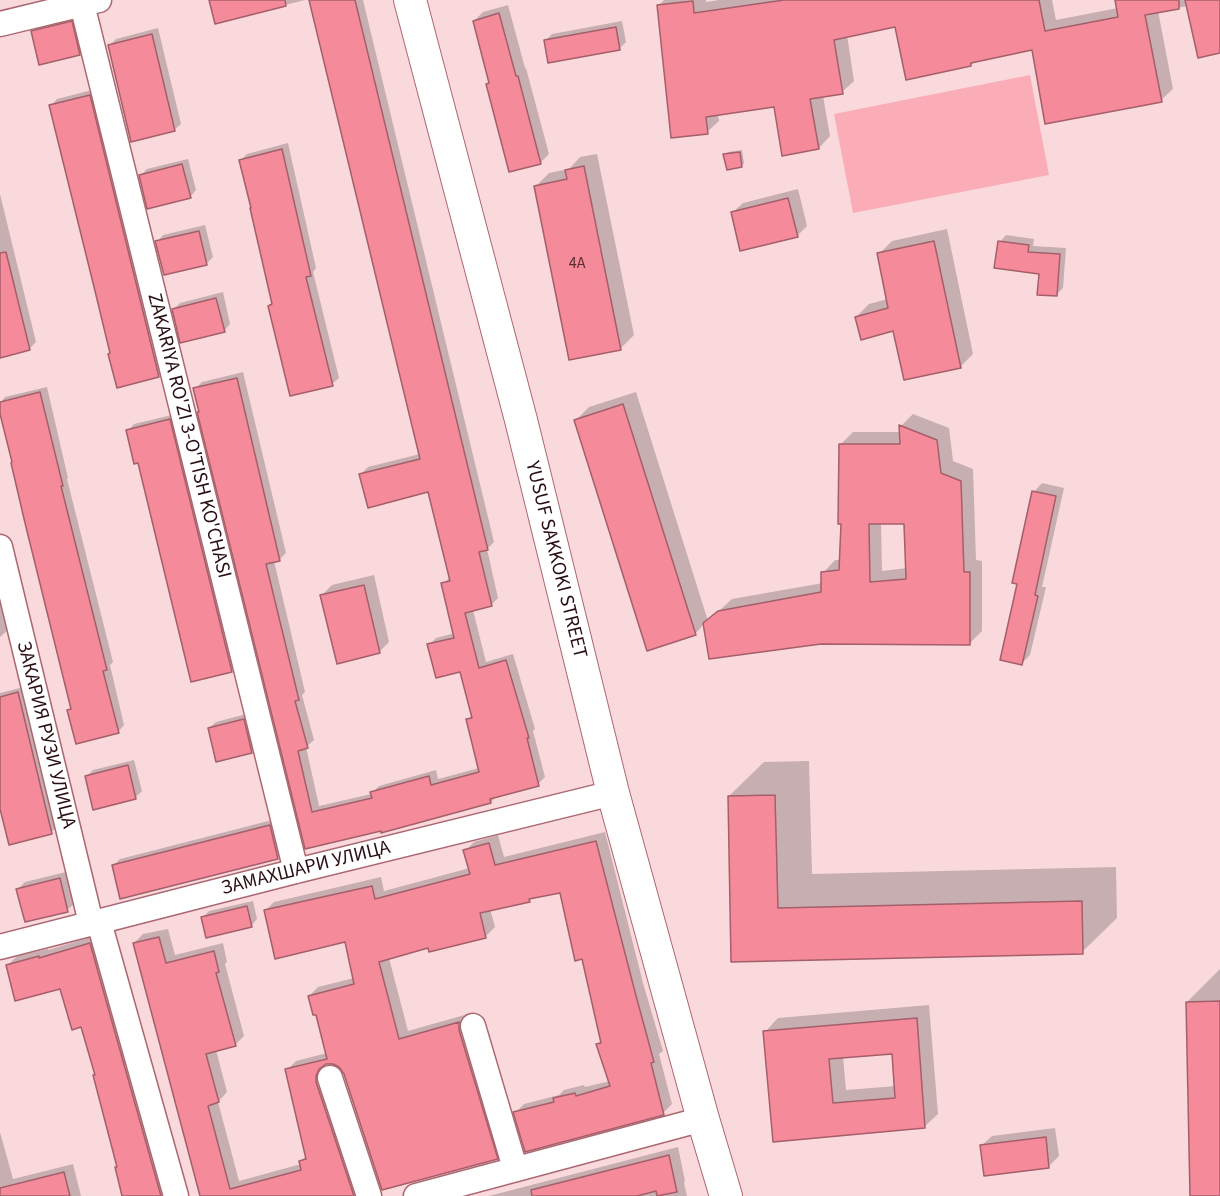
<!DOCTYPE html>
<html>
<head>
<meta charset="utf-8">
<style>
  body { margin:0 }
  canvas { display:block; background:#f9d9dc }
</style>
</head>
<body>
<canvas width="1220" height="1196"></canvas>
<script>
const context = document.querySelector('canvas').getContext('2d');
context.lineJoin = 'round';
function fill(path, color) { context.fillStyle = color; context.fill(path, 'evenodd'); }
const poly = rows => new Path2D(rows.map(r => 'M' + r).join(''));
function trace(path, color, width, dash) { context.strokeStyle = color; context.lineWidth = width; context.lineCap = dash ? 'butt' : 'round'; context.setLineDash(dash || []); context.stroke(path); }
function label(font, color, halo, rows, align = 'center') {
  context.font = font + ' "Source Sans 3",sans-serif'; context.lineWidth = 4.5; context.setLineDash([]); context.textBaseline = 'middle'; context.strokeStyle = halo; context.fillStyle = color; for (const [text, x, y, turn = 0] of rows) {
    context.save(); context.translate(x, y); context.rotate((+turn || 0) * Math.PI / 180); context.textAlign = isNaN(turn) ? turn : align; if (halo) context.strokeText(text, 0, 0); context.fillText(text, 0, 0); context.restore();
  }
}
const green = poly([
  [1030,75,1049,175,853,213,834,114]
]);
const shadow = poly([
  [211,0,305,0,216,22],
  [310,0,363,0,494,542,487,549,498,598,491,605,473,610,486,662,513,654,535,729,533,731,545,777,538,784,497,796,491,802,306,847,195,389,202,382,243,372,286,553,279,560,274,561,305,692,302,695,314,740,306,747,319,806,371,794,379,786,436,770,438,779,479,768,468,719,473,714,461,670,429,645,436,638,455,633,443,584,451,576,429,491,361,474,368,467,420,454],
  [664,0,706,0,706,2,719,0,1052,0,1056,20,1118,8,1117,0,1220,0,1220,52,1188,6,1158,11,1173,89,1161,100,1033,48,976,60,971,65,896,25,847,35,854,81,842,92,823,96,830,136,819,148,775,106,718,114,719,121,707,132,658,6],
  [508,5,525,68,526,68,549,154,540,163,490,82,474,21,483,12],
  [78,16,86,47,79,54,33,32,39,25],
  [622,21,626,42,619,49,546,40,552,34],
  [158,28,181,124,174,130,110,45,116,39],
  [96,89,165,369,159,376,112,353,51,106,57,99],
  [288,143,316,268,313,272,339,378,332,384,269,306,273,302,241,160,247,154],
  [742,150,744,163,742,166,725,155,728,152],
  [597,154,634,335,621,348,535,187,549,173,569,169,580,157],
  [188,159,196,190,190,197,141,175,147,169],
  [798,189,807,226,797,236,732,213,743,203],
  [0,194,36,342,29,349,0,356],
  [205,225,213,257,207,263,165,273,157,242,163,235],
  [947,229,973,354,960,367,895,329,856,317,869,304,888,299,879,254,892,241],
  [1006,235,1034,239,1033,246,1066,248,1063,288,1056,295,1041,273,1000,242],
  [223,292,230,324,224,331,174,309,180,303],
  [47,387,68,478,67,479,113,662,110,665,124,725,118,732,69,710,72,707,0,408,0,403,5,397],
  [636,392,708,621,732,599,823,583,823,573,835,560,841,560,842,522,841,444,853,432,901,432,901,426,913,414,949,428,953,461,973,469,976,560,982,561,982,631,970,643,704,624,695,634,576,420,589,407],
  [881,523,905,523,907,568,882,571],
  [176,414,238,664,231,670,139,461,128,431,134,424],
  [1042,483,1064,488,1042,587,1046,587,1030,655,1022,663,1019,583,1034,492],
  [374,575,389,642,379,652,322,595,332,585],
  [0,599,8,630,0,637],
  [24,687,57,826,51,833,0,801,0,693],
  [250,713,258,745,251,751,209,728,216,722],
  [134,760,142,791,135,798,87,776,93,770],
  [809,761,812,874,1116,867,1117,918,1082,952,733,960,729,796,764,762],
  [276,819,284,851,278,857,113,866,120,859],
  [605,832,643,983,663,1051,659,1054,672,1104,663,1113,515,1113,524,1104,559,1095,564,1090,584,1085,585,1087,610,1081,597,1044,602,1040,583,957,561,891,533,897,529,901,490,909,495,927,486,936,430,947,389,958,408,1031,468,1014,468,1020,506,1149,497,1158,345,1073,340,1066,333,1062,325,1064,325,1072,363,1188,355,1196,202,1196,134,943,143,934,168,929,175,955,223,943,227,962,225,964,244,1036,235,1045,216,1050,227,1092,218,1102,239,1181,301,1164,301,1161,307,1155,287,1070,296,1061,327,1053,317,1013,309,996,318,987,354,978,346,940,265,911,274,902,381,877,384,891,470,868,465,851,474,842,498,835,504,857],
  [66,872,74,904,67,910,18,889,25,882],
  [253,901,257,919,251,926,202,918,209,911],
  [98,935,172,1196,124,1196,118,1166,96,1074,83,1026,61,987,8,965,17,956,48,949,48,950],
  [1220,969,1220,1196,1191,1196,1187,1002],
  [929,1005,938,1114,924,1127,774,1140,765,1032,778,1018],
  [893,1052,896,1086,846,1090,843,1056],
  [1055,1128,1059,1156,1049,1166,981,1146,992,1136],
  [0,1132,13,1179,73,1164,81,1196,0,1196],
  [678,1147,685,1181,684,1183,687,1196,489,1196]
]);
const building = poly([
  [209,0,285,0,286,6,215,24,209,0],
  [309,0,355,0,488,550,479,552,492,606,465,613,479,668,506,660,529,738,527,738,539,786,490,799,491,803,381,833,381,831,305,849,197,412,199,412,193,388,237,378,280,561,266,564,299,700,295,701,308,748,298,751,312,812,372,798,370,792,429,776,431,785,479,772,466,719,472,718,460,672,436,678,427,644,454,638,441,583,450,581,428,492,368,508,359,474,420,459,309,0],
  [784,0,1039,0,1045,31,1118,17,1115,0,1179,0,1179,9,1145,15,1162,102,1045,124,1032,50,971,63,971,66,906,80,895,27,834,40,843,94,810,99,819,149,782,156,774,107,706,117,708,134,671,138,657,5,693,1,694,13,784,0],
  [1185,0,1220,0,1220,53,1198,58,1185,0],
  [499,13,516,76,518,76,541,164,509,172,486,84,489,83,473,21,499,13],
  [72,21,80,55,39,65,31,31,72,21],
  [616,27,620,50,548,63,544,40,616,27],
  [152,34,175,131,131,142,108,45,152,34],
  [90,95,159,377,117,388,108,354,110,353,95,291,49,105,90,95],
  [282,149,311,276,306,277,333,386,290,396,268,306,272,304,250,208,251,208,239,160,282,149],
  [740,152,742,167,727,170,723,154,740,152],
  [182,164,191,198,147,209,139,175,182,164],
  [584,166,621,350,569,360,534,186,567,179,565,170,584,166],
  [788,198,798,237,740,251,731,212,788,198],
  [199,231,207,265,164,275,155,241,199,231],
  [934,241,961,368,904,380,893,331,861,340,855,317,888,308,877,253,934,241],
  [998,241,1029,245,1028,252,1060,254,1057,296,1037,295,1039,274,994,268,998,241],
  [6,252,30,350,0,358,0,253,6,252],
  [216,298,225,332,180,343,172,309,216,298],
  [40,392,63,486,61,486,107,670,103,671,119,733,76,744,67,710,71,709,25,523,11,463,12,462,0,414,0,402,40,392],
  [623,404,696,635,647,651,574,420,623,404],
  [170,419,232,672,191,682,138,463,134,464,126,430,170,419],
  [899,425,937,440,941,473,961,481,964,572,970,572,970,645,821,644,709,659,703,623,718,611,821,592,821,572,839,570,841,524,838,524,839,444,900,444,899,425],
  [869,524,904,524,906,579,870,582,869,524],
  [1032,491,1056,496,1035,595,1038,596,1022,665,1000,660,1017,584,1012,583,1032,491],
  [364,585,380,653,337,664,320,595,364,585],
  [18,692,52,834,9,845,0,809,0,697,18,692],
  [244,719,252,753,216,762,208,728,244,719],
  [128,765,136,799,93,810,85,776,128,765],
  [775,795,778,908,1082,901,1083,954,731,962,728,796,775,795],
  [270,825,278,859,120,899,112,865,270,825],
  [596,841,635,992,654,1062,651,1063,664,1115,525,1152,513,1112,554,1102,553,1098,575,1093,576,1096,610,1086,596,1044,601,1043,582,959,575,961,560,893,529,899,530,902,480,913,486,938,429,952,428,948,379,962,399,1039,459,1022,459,1030,498,1159,382,1190,344,1074,339,1067,333,1064,326,1064,319,1069,316,1076,316,1082,354,1196,200,1196,133,943,159,937,166,963,214,951,219,972,216,973,236,1046,206,1054,219,1102,208,1106,230,1189,301,1170,299,1161,306,1159,285,1069,327,1059,316,1015,313,1015,308,996,354,984,345,942,275,959,264,910,372,886,375,899,470,874,463,850,489,843,495,865,596,841],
  [60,878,68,912,25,922,16,889,60,878],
  [247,906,252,927,206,938,201,917,247,906],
  [90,943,98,972,161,1196,122,1196,115,1167,117,1167,93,1075,95,1075,81,1027,72,1030,60,989,15,1001,6,965,39,956,39,958,90,943],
  [1220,1001,1220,1196,1190,1196,1186,1002,1220,1001],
  [917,1018,925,1128,773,1142,763,1031,917,1018],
  [892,1054,895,1098,833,1103,829,1059,892,1054],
  [1046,1137,1049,1168,984,1176,980,1145,1046,1137],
  [669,1155,677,1192,657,1196,656,1191,637,1196,532,1196,531,1190,669,1155],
  [64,1172,70,1196,0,1196,0,1188,64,1172]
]);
const minor = poly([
  [81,0,296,871],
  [0,24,99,0],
  [0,547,91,923],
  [99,922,176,1196],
  [0,947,296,871,613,793],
  [473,1026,515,1168],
  [330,1078,369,1196],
  [416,1196,703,1119]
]);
const major = poly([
  [410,0,521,420,613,793,703,1119,726,1196]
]);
const numberNames = [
  ["4A",577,264]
];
const streetNames = [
  ["ZAKARIYA RO'ZI 3-O'TISH KO'CHASI",188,436,76],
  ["YUSUF SAKKOKI STREET",555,560,76],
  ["ЗАКАРИЯ РУЗИ УЛИЦА",45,735,76],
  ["ЗАМАХШАРИ УЛИЦА",306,869,-14]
];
fill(green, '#faadb7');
fill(shadow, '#0003');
fill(building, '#f58a9a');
trace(building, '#a45f6a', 1.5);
trace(minor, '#ad6771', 27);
trace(major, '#ad6771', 34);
trace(minor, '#fff', 24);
trace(major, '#fff', 32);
label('16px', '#5c2d35', null, numberNames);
label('20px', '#290e13', '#fff', streetNames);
</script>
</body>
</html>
